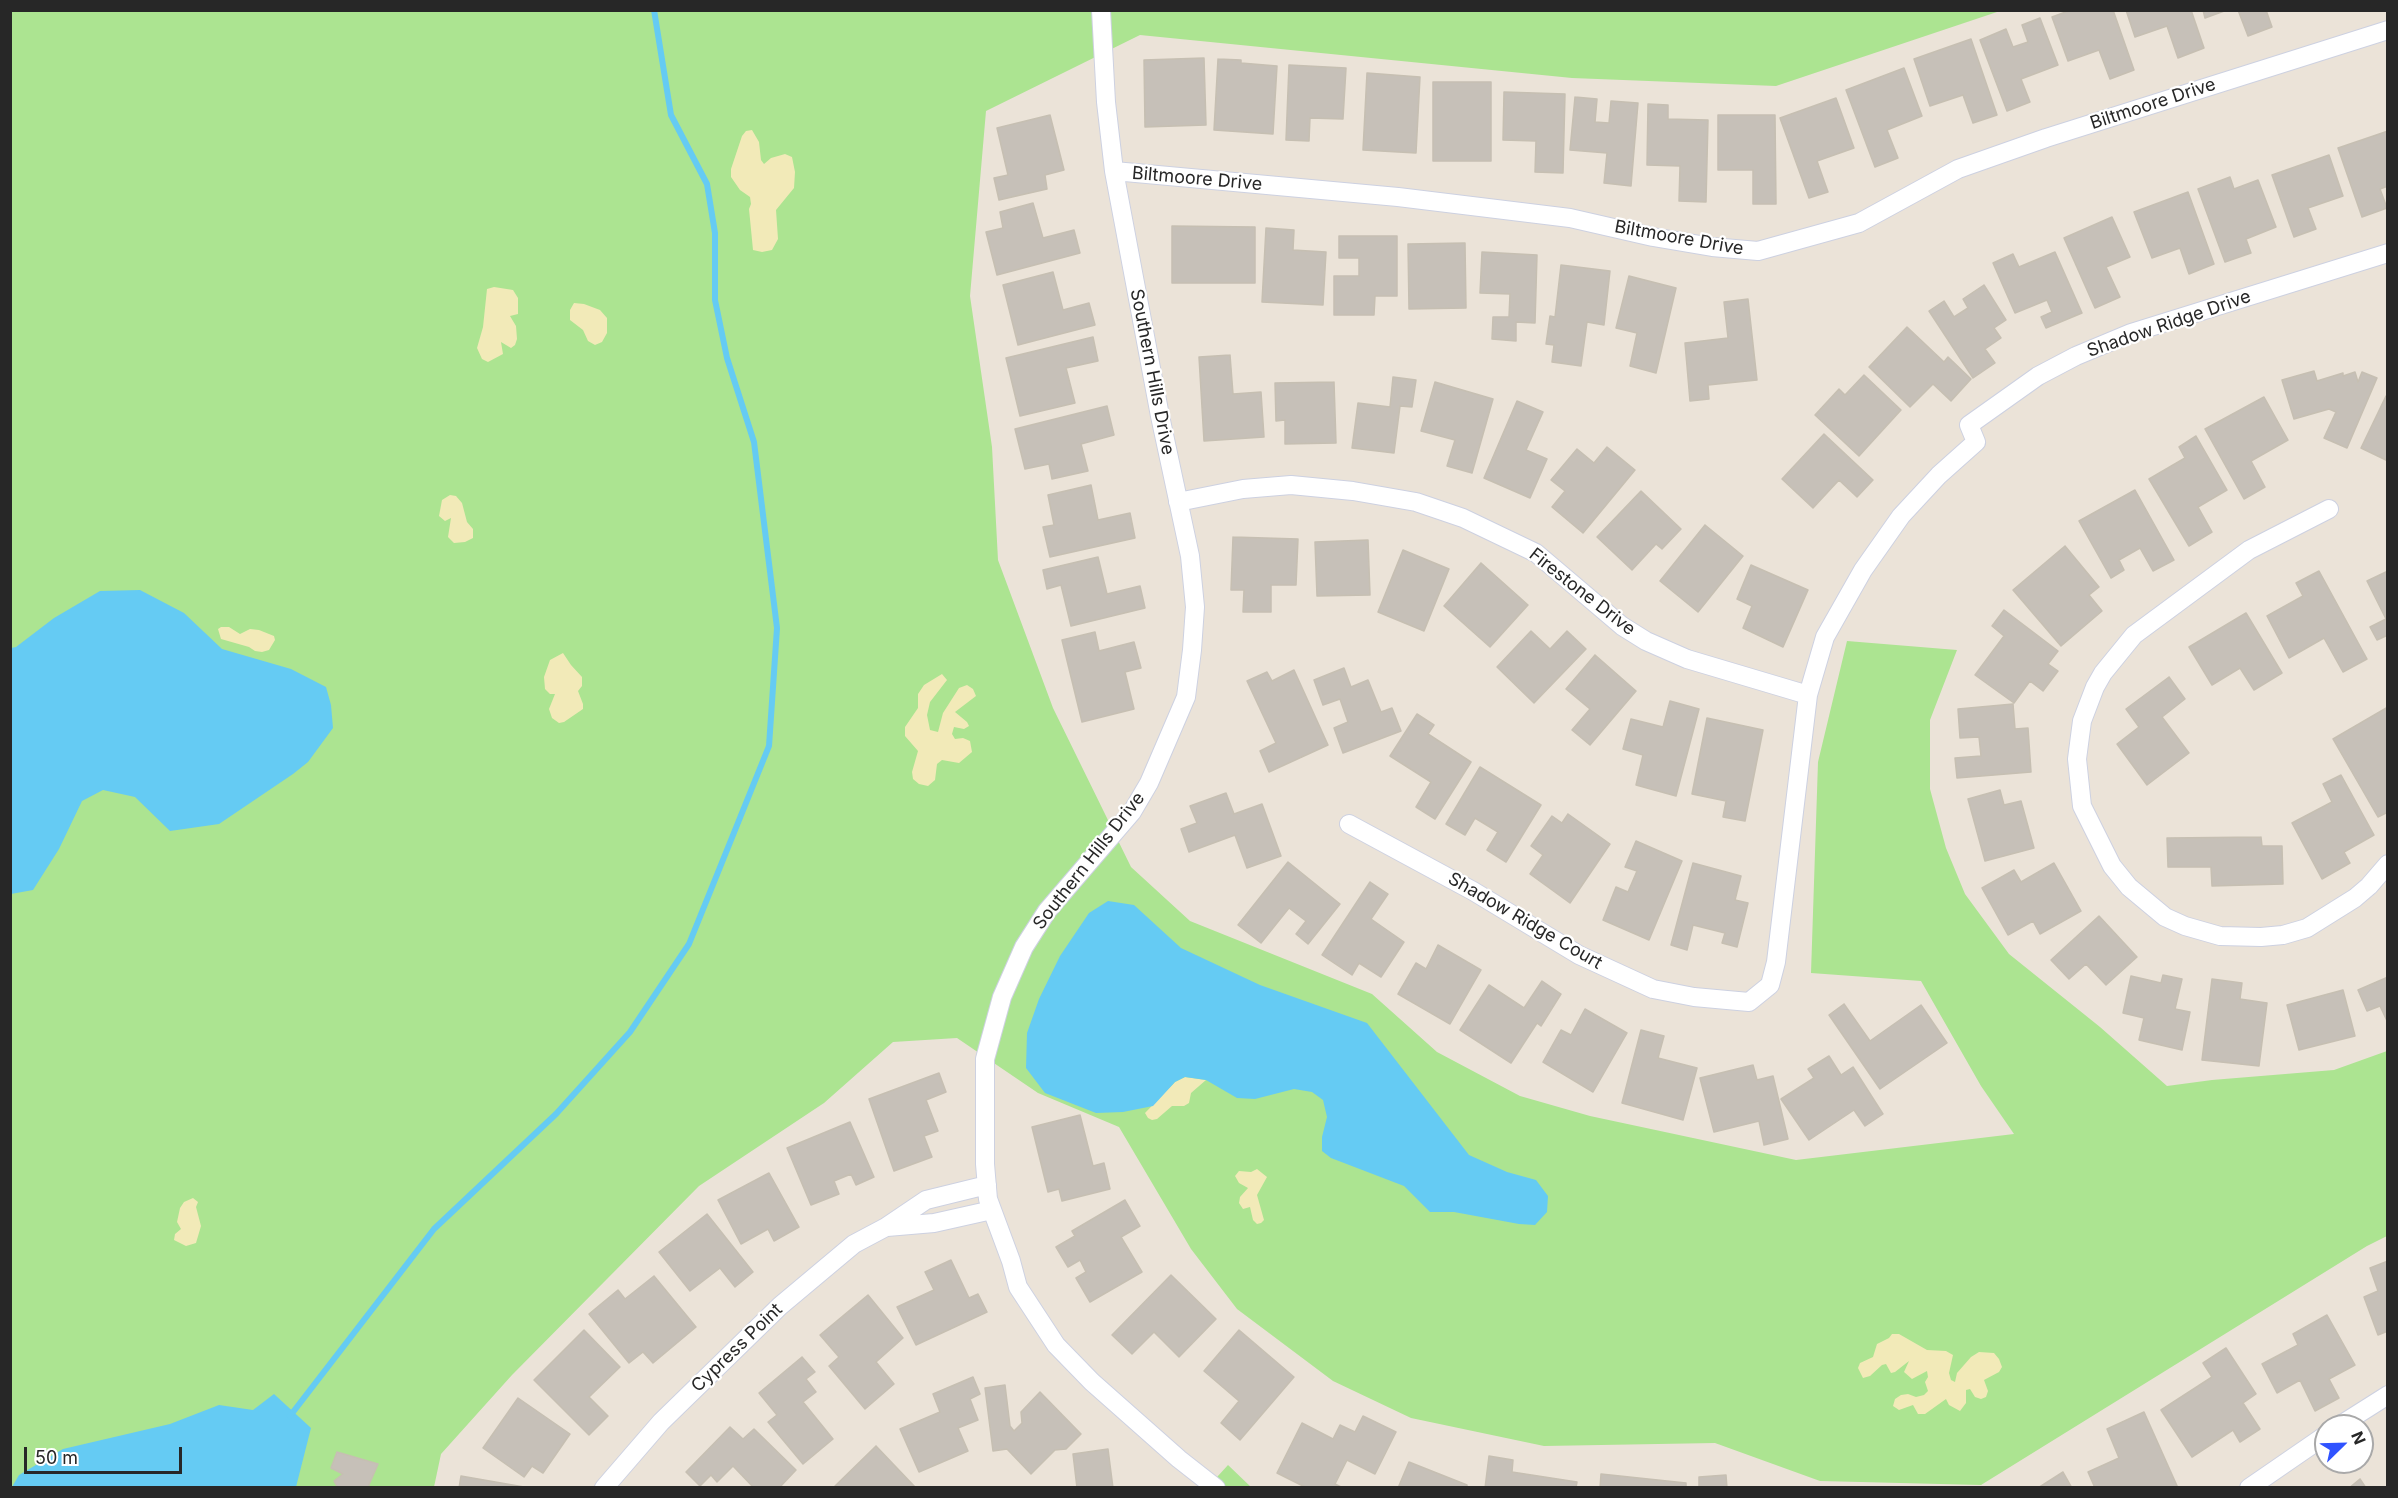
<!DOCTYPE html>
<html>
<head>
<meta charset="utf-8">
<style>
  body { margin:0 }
  #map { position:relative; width:2398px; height:1498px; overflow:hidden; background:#ebe3d8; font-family:Inter,sans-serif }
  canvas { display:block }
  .frame { position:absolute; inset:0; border:12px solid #272727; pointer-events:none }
  .north { position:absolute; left:2314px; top:1414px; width:60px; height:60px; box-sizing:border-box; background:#fff; border:2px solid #a9a9a9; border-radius:50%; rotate:67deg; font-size:16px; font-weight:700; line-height:24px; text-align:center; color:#272727 }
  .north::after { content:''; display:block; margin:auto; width:21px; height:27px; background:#3053ff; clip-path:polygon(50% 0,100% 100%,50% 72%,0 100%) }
  .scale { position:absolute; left:24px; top:1447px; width:158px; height:27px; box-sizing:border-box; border:3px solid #272727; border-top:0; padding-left:8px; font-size:18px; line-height:21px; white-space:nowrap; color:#272727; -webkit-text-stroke:4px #fff; paint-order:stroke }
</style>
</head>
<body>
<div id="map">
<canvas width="2398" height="1498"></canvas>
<div class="frame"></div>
<div class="north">N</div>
<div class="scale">50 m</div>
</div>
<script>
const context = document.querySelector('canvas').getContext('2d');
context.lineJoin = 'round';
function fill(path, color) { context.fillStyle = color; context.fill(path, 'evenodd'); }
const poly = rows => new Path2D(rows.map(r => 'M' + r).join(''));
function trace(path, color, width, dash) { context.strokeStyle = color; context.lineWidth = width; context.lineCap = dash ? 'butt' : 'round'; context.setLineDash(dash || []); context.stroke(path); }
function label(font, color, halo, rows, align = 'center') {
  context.font = font + ' Inter,sans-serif'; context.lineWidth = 4.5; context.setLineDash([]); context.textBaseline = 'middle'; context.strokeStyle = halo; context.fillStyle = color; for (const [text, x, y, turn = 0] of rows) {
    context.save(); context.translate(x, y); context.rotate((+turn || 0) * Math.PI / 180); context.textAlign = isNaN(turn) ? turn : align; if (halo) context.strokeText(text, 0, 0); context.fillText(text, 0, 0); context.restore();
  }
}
const green = poly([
  [10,11,2000,11,1776,86,1572,78,1140,35,986,111,970,296,992,447,998,560,1053,708,1131,867,1190,921,1372,994,1437,1052,1520,1096,1590,1116,1796,1160,2014,1134,1981,1086,1921,981,1811,973,1818,762,1847,641,1957,650,1930,720,1930,789,1946,848,1965,894,2009,954,2100,1027,2167,1086,2212,1080,2334,1070,2387,1051,2387,1236,2367,1246,1981,1485,1820,1481,1715,1443,1544,1446,1411,1418,1333,1381,1237,1309,1191,1249,1119,1127,1038,1093,957,1038,893,1042,824,1103,699,1186,512,1375,441,1454,434,1487,11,1487],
  [1228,1465,1251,1487,1207,1488]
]);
const sand = poly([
  [752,130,759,142,761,160,764,164,771,158,785,154,792,157,795,172,794,188,776,210,778,239,772,250,762,252,753,250,749,209,751,204,750,197,740,190,731,177,731,169,742,136,746,131],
  [494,287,513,290,518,298,518,314,510,316,516,326,517,339,515,345,511,348,501,342,503,354,488,362,482,359,477,348,483,327,487,289],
  [574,303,584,304,600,310,607,318,607,333,602,342,595,345,588,341,583,330,570,320,570,310],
  [450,495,456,496,462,503,467,522,473,529,473,538,465,542,454,543,448,537,451,518,445,521,439,516,442,500],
  [221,627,229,627,240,634,250,629,259,630,274,636,275,640,269,650,262,652,255,651,249,647,221,639,218,629],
  [563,653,571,665,582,677,582,686,578,691,583,704,583,709,564,722,559,723,552,718,549,709,555,694,550,694,545,689,544,677,550,660],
  [942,674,947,680,930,702,927,715,930,730,938,732,943,713,959,688,967,685,973,689,976,696,955,712,967,722,969,726,964,729,954,727,952,734,955,739,963,738,970,741,972,752,959,763,942,760,937,764,935,780,928,786,919,784,913,779,912,772,918,751,905,736,905,727,918,708,918,694,924,685],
  [1185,1077,1206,1080,1191,1093,1189,1103,1184,1106,1172,1106,1157,1119,1152,1120,1148,1118,1145,1113,1175,1082],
  [1257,1169,1267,1177,1257,1195,1264,1220,1261,1223,1257,1224,1253,1220,1250,1207,1243,1209,1239,1203,1240,1197,1248,1188,1239,1183,1235,1176,1239,1171,1251,1172],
  [193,1198,198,1202,196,1207,201,1226,196,1243,186,1246,174,1240,175,1234,181,1229,177,1222,180,1208,184,1202],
  [1892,1334,1899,1334,1927,1350,1946,1351,1953,1355,1949,1373,1951,1380,1955,1382,1957,1373,1971,1357,1979,1352,1994,1353,1999,1359,2002,1367,1999,1372,1984,1380,1988,1391,1986,1397,1981,1399,1975,1397,1970,1389,1966,1390,1966,1403,1960,1411,1949,1405,1946,1399,1925,1414,1918,1414,1913,1405,1899,1410,1893,1406,1895,1399,1901,1395,1908,1394,1916,1397,1924,1395,1928,1391,1925,1382,1928,1377,1927,1371,1912,1379,1904,1372,1909,1361,1895,1372,1891,1373,1886,1364,1882,1365,1870,1376,1863,1378,1858,1368,1860,1363,1873,1357,1877,1344,1889,1338]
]);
const water = poly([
  [140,590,184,613,222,649,291,669,326,687,331,705,333,728,308,762,293,774,219,824,170,831,135,797,103,790,82,801,59,849,33,890,11,894,11,648,16,647,54,618,100,591],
  [1108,901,1134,905,1181,948,1260,985,1367,1023,1469,1155,1507,1172,1536,1180,1548,1196,1547,1212,1535,1225,1519,1224,1454,1212,1430,1212,1404,1186,1331,1158,1322,1151,1322,1137,1327,1117,1323,1100,1312,1092,1294,1089,1255,1099,1237,1098,1206,1080,1185,1077,1175,1082,1153,1106,1123,1112,1096,1113,1045,1093,1026,1068,1027,1033,1039,999,1060,956,1089,913],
  [274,1394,311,1428,296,1487,12,1487,19,1475,63,1449,170,1424,219,1405,253,1410]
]);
const stream = poly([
  [290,1416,434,1229,556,1114,630,1032,689,944,769,746,777,628,754,442,727,358,715,300,715,233,707,184,671,115,654,10]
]);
const building = poly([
  [2071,10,2113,10,2134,70,2110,79,2099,50,2068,61,2052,17,2071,10],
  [2126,10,2191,10,2204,48,2178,58,2167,26,2135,37,2126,10],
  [2203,10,2227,10,2205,18,2203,10],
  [2238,10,2266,10,2272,27,2248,36,2238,10],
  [2040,18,2058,65,2021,79,2030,102,2007,111,1980,40,2006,29,2013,47,2028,42,2022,25,2040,18],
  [1971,39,1997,115,1973,123,1963,95,1930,106,1914,59,1971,39],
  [1204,58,1206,125,1145,127,1144,60,1204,58],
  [1218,59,1241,60,1241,63,1277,66,1273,134,1214,130,1218,59],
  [1289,65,1346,68,1343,119,1310,118,1309,141,1286,140,1289,65],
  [1904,68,1922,116,1887,130,1898,158,1875,167,1846,90,1904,68],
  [1367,73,1420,77,1416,153,1363,150,1367,73],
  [1433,82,1491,82,1491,161,1433,161,1433,82],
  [1504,92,1565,94,1563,173,1535,172,1536,141,1503,140,1504,92],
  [1575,97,1597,99,1595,122,1609,123,1611,101,1638,103,1631,186,1604,183,1607,153,1570,150,1575,97],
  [1836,98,1854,148,1817,161,1828,192,1809,198,1780,118,1836,98],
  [1648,104,1668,105,1668,119,1708,120,1706,202,1679,201,1680,166,1647,165,1648,104],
  [1050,115,1064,170,1045,175,1047,189,999,200,994,178,1008,175,997,128,1050,115],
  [1718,115,1775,115,1776,204,1753,204,1753,170,1718,170,1718,115],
  [2388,131,2388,186,2380,189,2387,208,2362,217,2338,148,2388,131],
  [2329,155,2343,196,2308,208,2316,229,2294,237,2272,175,2329,155],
  [2230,177,2234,189,2258,180,2276,227,2246,239,2251,253,2225,262,2198,189,2230,177],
  [2188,192,2214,264,2189,274,2180,248,2152,258,2134,212,2188,192],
  [1033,203,1043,238,1074,230,1080,253,997,275,986,232,1003,228,1000,212,1033,203],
  [2112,217,2130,257,2106,267,2120,297,2095,308,2064,238,2112,217],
  [1172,226,1255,227,1255,283,1172,283,1172,226],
  [1266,228,1294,230,1293,250,1326,252,1323,305,1262,302,1266,228],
  [1339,236,1397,236,1397,296,1375,296,1374,315,1334,315,1334,276,1359,276,1359,258,1339,258,1339,236],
  [1465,243,1466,308,1409,309,1408,244,1465,243],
  [1482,252,1537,255,1535,323,1516,322,1516,341,1492,339,1493,317,1509,317,1510,294,1480,293,1482,252],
  [2055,252,2082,313,2046,328,2041,317,2052,312,2047,300,2015,313,1993,263,2013,254,2019,267,2055,252],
  [1561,265,1610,271,1604,325,1587,322,1581,366,1552,362,1554,345,1546,344,1550,316,1555,317,1561,265],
  [1053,272,1063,310,1089,303,1095,325,1018,345,1003,285,1053,272],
  [1629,276,1676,288,1656,373,1630,366,1637,333,1616,328,1629,276],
  [1984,285,2006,320,1994,328,2001,338,1985,349,1995,363,1973,378,1929,311,1944,301,1954,317,1968,308,1963,299,1984,285],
  [1748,299,1757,380,1708,385,1709,399,1690,401,1685,343,1728,338,1724,302,1748,299],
  [1907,327,1944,362,1948,357,1971,379,1951,401,1933,384,1910,407,1869,367,1907,327],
  [1093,337,1098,361,1066,368,1075,403,1020,416,1006,358,1093,337],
  [1230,355,1233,394,1261,392,1264,437,1204,441,1199,357,1230,355],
  [2314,371,2317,381,2343,373,2343,376,2355,372,2358,382,2362,372,2377,378,2347,448,2324,438,2336,412,2329,409,2294,419,2282,380,2314,371],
  [1864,375,1901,410,1859,456,1815,415,1839,389,1845,395,1864,375],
  [1393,377,1416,380,1412,407,1400,406,1394,453,1352,448,1358,403,1390,407,1393,377],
  [1334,382,1336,443,1285,444,1285,420,1276,421,1275,383,1334,382],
  [1435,382,1493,399,1472,473,1447,466,1455,440,1421,431,1435,382],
  [2386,396,2388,397,2388,461,2361,448,2386,396],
  [2264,397,2288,440,2251,461,2265,487,2244,499,2205,429,2264,397],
  [1517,401,1543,412,1526,450,1547,459,1530,498,1484,478,1517,401],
  [1107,406,1114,435,1081,444,1088,471,1052,479,1049,464,1025,469,1015,429,1107,406],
  [1824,434,1873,480,1857,497,1839,480,1813,508,1782,479,1824,434],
  [2196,436,2227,490,2198,507,2212,532,2189,546,2149,479,2185,458,2179,447,2196,436],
  [1607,447,1635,470,1583,533,1552,507,1565,491,1551,480,1577,449,1594,463,1607,447],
  [1091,485,1098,520,1130,513,1135,538,1050,557,1043,527,1054,525,1048,495,1091,485],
  [2135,490,2174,560,2153,571,2140,548,2119,560,2124,570,2111,578,2079,521,2135,490],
  [1641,491,1681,529,1662,549,1656,544,1632,570,1597,537,1641,491],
  [1705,525,1743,556,1698,612,1660,581,1705,525],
  [1233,537,1298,539,1296,585,1271,585,1271,612,1243,612,1244,590,1231,590,1233,537],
  [1368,540,1370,595,1317,596,1315,542,1368,540],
  [2065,546,2099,587,2089,595,2102,611,2061,646,2013,590,2065,546],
  [1403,550,1449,569,1424,631,1378,612,1403,550],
  [1098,557,1107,594,1140,586,1145,608,1071,626,1061,585,1047,589,1043,570,1098,557],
  [1481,563,1528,605,1490,647,1444,606,1481,563],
  [1751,565,1808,590,1783,647,1743,628,1752,606,1737,599,1751,565],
  [2319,571,2367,659,2343,672,2324,638,2289,658,2267,616,2303,596,2296,583,2319,571],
  [2388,571,2388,635,2377,640,2370,627,2386,619,2367,581,2388,571],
  [2004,610,2058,651,2048,664,2058,671,2043,691,2030,681,2014,703,1975,675,2004,636,1992,626,2004,610],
  [2246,613,2282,673,2254,690,2240,668,2212,685,2189,647,2246,613],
  [1531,631,1550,649,1567,631,1586,649,1534,703,1497,667,1531,631],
  [1095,632,1099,651,1134,642,1141,668,1125,672,1134,709,1082,722,1062,640,1095,632],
  [1595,655,1636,691,1590,745,1572,730,1590,709,1566,689,1595,655],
  [1344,668,1351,687,1368,680,1381,712,1392,708,1401,731,1343,753,1334,728,1348,722,1340,699,1323,705,1314,680,1344,668],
  [1294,670,1328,745,1269,772,1260,751,1276,743,1247,681,1267,672,1272,681,1294,670],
  [2169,677,2185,699,2162,717,2189,753,2147,785,2117,744,2139,727,2126,709,2169,677],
  [1670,701,1699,709,1676,796,1636,785,1643,755,1623,749,1631,719,1663,727,1670,701],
  [2013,704,2015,729,2028,728,2031,772,1957,778,1955,758,1981,756,1979,737,1960,738,1958,709,2013,704],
  [2388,707,2388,812,2378,817,2333,739,2388,707],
  [1417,714,1434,725,1428,734,1471,762,1435,819,1416,807,1431,782,1390,756,1417,714],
  [1707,718,1763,730,1745,821,1723,817,1726,801,1692,794,1707,718],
  [1480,767,1541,805,1506,862,1487,850,1498,832,1475,818,1465,835,1446,824,1480,767],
  [2341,775,2374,835,2344,852,2350,863,2322,879,2292,823,2332,802,2323,784,2341,775],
  [2000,790,2004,805,2021,801,2034,848,1985,861,1968,799,2000,790],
  [1226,793,1234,814,1262,804,1281,856,1247,868,1235,835,1189,852,1181,829,1197,823,1190,806,1226,793],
  [1568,814,1610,844,1570,903,1530,874,1543,855,1531,846,1552,816,1562,823,1568,814],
  [2261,837,2262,846,2282,846,2283,884,2212,886,2211,867,2168,867,2167,838,2261,837],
  [1636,841,1682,861,1649,940,1603,920,1616,887,1628,892,1637,871,1625,867,1636,841],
  [1288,862,1340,904,1308,944,1296,934,1306,921,1289,908,1261,943,1238,925,1288,862],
  [1693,863,1741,876,1735,900,1748,903,1737,947,1722,943,1725,933,1693,925,1687,950,1671,945,1693,863],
  [2054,863,2081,911,2040,934,2033,921,2008,935,1982,888,2014,870,2021,882,2054,863],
  [1370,882,1388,894,1371,919,1404,942,1381,977,1359,963,1352,975,1322,955,1370,882],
  [2099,916,2137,957,2106,985,2086,964,2069,979,2051,960,2099,916],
  [1438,945,1481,970,1450,1024,1398,994,1416,963,1426,969,1438,945],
  [2163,975,2182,979,2175,1009,2190,1012,2182,1050,2139,1040,2144,1018,2123,1013,2131,976,2161,983,2163,975],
  [2388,977,2388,1023,2380,1006,2367,1011,2358,990,2388,977],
  [2212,979,2242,983,2240,999,2267,1003,2259,1066,2202,1060,2212,979],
  [1542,981,1561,994,1541,1026,1537,1023,1511,1063,1460,1030,1489,985,1524,1008,1542,981],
  [2343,990,2355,1036,2299,1050,2287,1005,2343,990],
  [1844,1004,1870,1041,1921,1005,1947,1043,1880,1089,1829,1015,1844,1004],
  [1585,1009,1627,1033,1593,1092,1543,1062,1561,1030,1571,1035,1585,1009],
  [1641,1030,1664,1036,1658,1058,1697,1068,1683,1120,1622,1103,1641,1030],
  [1829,1056,1841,1075,1853,1067,1883,1114,1865,1126,1854,1110,1809,1140,1781,1099,1814,1078,1808,1069,1829,1056],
  [1753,1065,1757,1080,1773,1076,1788,1139,1764,1145,1759,1121,1714,1132,1700,1078,1753,1065],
  [939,1073,946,1092,926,1100,938,1131,924,1136,932,1157,894,1171,869,1099,939,1073],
  [1080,1115,1093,1166,1104,1163,1110,1189,1062,1201,1059,1189,1048,1192,1032,1127,1080,1115],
  [850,1122,874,1177,856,1185,851,1174,834,1181,839,1194,811,1205,787,1148,850,1122],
  [769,1173,799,1227,774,1241,768,1229,741,1244,718,1200,769,1173],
  [1125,1200,1140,1226,1121,1237,1142,1272,1090,1302,1076,1278,1086,1272,1080,1260,1068,1267,1056,1247,1075,1236,1072,1231,1125,1200],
  [707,1214,753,1272,735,1287,720,1268,690,1291,659,1252,707,1214],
  [951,1260,969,1298,978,1294,987,1312,916,1345,897,1307,934,1290,925,1272,951,1260],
  [2388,1261,2388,1331,2378,1335,2364,1297,2378,1291,2370,1268,2388,1261],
  [1171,1275,1216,1319,1179,1357,1154,1332,1132,1354,1112,1335,1171,1275],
  [654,1276,696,1327,653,1363,643,1352,629,1363,589,1314,618,1290,625,1299,654,1276],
  [868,1295,903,1338,876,1362,894,1384,865,1409,829,1366,839,1357,820,1335,868,1295],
  [2327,1315,2355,1365,2329,1379,2339,1398,2315,1411,2300,1380,2277,1393,2262,1364,2298,1345,2293,1334,2327,1315],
  [584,1330,620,1367,589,1397,608,1416,589,1435,534,1380,584,1330],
  [1239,1330,1294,1377,1240,1440,1221,1423,1239,1401,1204,1371,1239,1330],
  [2226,1348,2256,1394,2243,1403,2260,1429,2240,1442,2233,1430,2192,1457,2161,1410,2212,1377,2203,1363,2226,1348],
  [802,1357,815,1372,806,1379,816,1392,803,1402,833,1439,803,1464,768,1422,777,1415,759,1393,802,1357],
  [973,1377,980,1394,970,1399,978,1420,958,1428,968,1451,919,1472,900,1429,940,1412,933,1394,973,1377],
  [1005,1385,1010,1426,1014,1431,1022,1423,1021,1412,1040,1392,1081,1434,1066,1449,1055,1450,1031,1474,1007,1449,993,1451,985,1388,1005,1385],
  [518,1398,570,1434,543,1473,532,1466,524,1477,483,1448,518,1398],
  [2144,1412,2178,1488,2095,1488,2088,1472,2119,1458,2107,1429,2144,1412],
  [1363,1416,1396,1432,1375,1474,1347,1460,1335,1484,1343,1488,1307,1488,1277,1473,1302,1423,1333,1439,1340,1425,1355,1432,1363,1416],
  [730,1427,743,1439,754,1429,796,1470,779,1488,754,1488,733,1466,717,1482,711,1475,700,1486,686,1472,730,1427],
  [876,1446,916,1488,833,1488,876,1446],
  [1108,1449,1113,1488,1077,1488,1073,1454,1108,1449],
  [337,1452,378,1464,368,1487,338,1488,334,1481,343,1474,331,1468,337,1452],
  [1489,1456,1513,1460,1512,1472,1577,1482,1576,1488,1485,1488,1489,1456],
  [1409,1462,1467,1485,1467,1488,1398,1488,1409,1462],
  [2063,1472,2072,1488,2038,1488,2063,1472],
  [1601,1474,1686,1483,1686,1488,1600,1488,1601,1474],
  [1726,1475,1727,1488,1699,1488,1699,1477,1726,1475],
  [461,1476,524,1487,524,1488,459,1488,461,1476],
  [2360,1479,2366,1488,2349,1488,2360,1479]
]);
const minor = poly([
  [1101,10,1106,102,1114,171,1160,416,1190,556,1195,607,1192,650,1186,697,1149,783,1132,812,1047,911,1024,947,1002,997,985,1059,985,1164,988,1199,1011,1261,1018,1287,1056,1345,1092,1382,1179,1459,1216,1488],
  [1114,171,1398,197,1570,218,1653,237,1712,247,1758,251,1859,223,1958,169,2046,138,2388,30],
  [1178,502,1243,489,1291,485,1353,491,1416,502,1463,518,1536,553,1622,626,1646,641,1687,659,1808,695],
  [2329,509,2249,550,2134,635,2103,673,2095,687,2082,721,2077,759,2082,806,2112,866,2129,887,2165,917,2185,926,2220,936,2261,937,2283,935,2307,928,2355,898,2369,886,2388,864],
  [1349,824,1473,891,1579,955,1653,989,1694,997,1749,1002,1770,985,1776,962,1808,695,1825,637,1863,570,1901,516,1939,475,1976,442,1969,425,2038,376,2076,356,2131,333,2388,253],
  [887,1227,934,1223,992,1210],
  [2339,1426,2388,1395],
  [604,1488,661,1422,780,1306,854,1244,886,1227,926,1200,987,1185],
  [2249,1488,2326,1435]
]);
const streetNames = [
  ["Biltmoore Drive",2153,104,-18],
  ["Biltmoore Drive",1197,179,5],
  ["Biltmoore Drive",1679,238,10],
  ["Shadow Ridge Drive",2169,324,-19],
  ["Southern Hills Drive",1152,372,79],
  ["Firestone Drive",1582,592,38],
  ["Southern Hills Drive",1089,861,-52],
  ["Shadow Ridge Court",1525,921,30],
  ["Cypress Point",737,1348,-44]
];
fill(green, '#ace491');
fill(sand, '#f2eab8');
fill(water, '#65cbf3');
trace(stream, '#65cbf3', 6);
fill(building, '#c6c0b8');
trace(building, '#c6bfb2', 1.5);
trace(minor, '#cdd1e1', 20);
trace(minor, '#fff', 18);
label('18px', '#272727', '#fff', streetNames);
</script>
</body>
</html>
